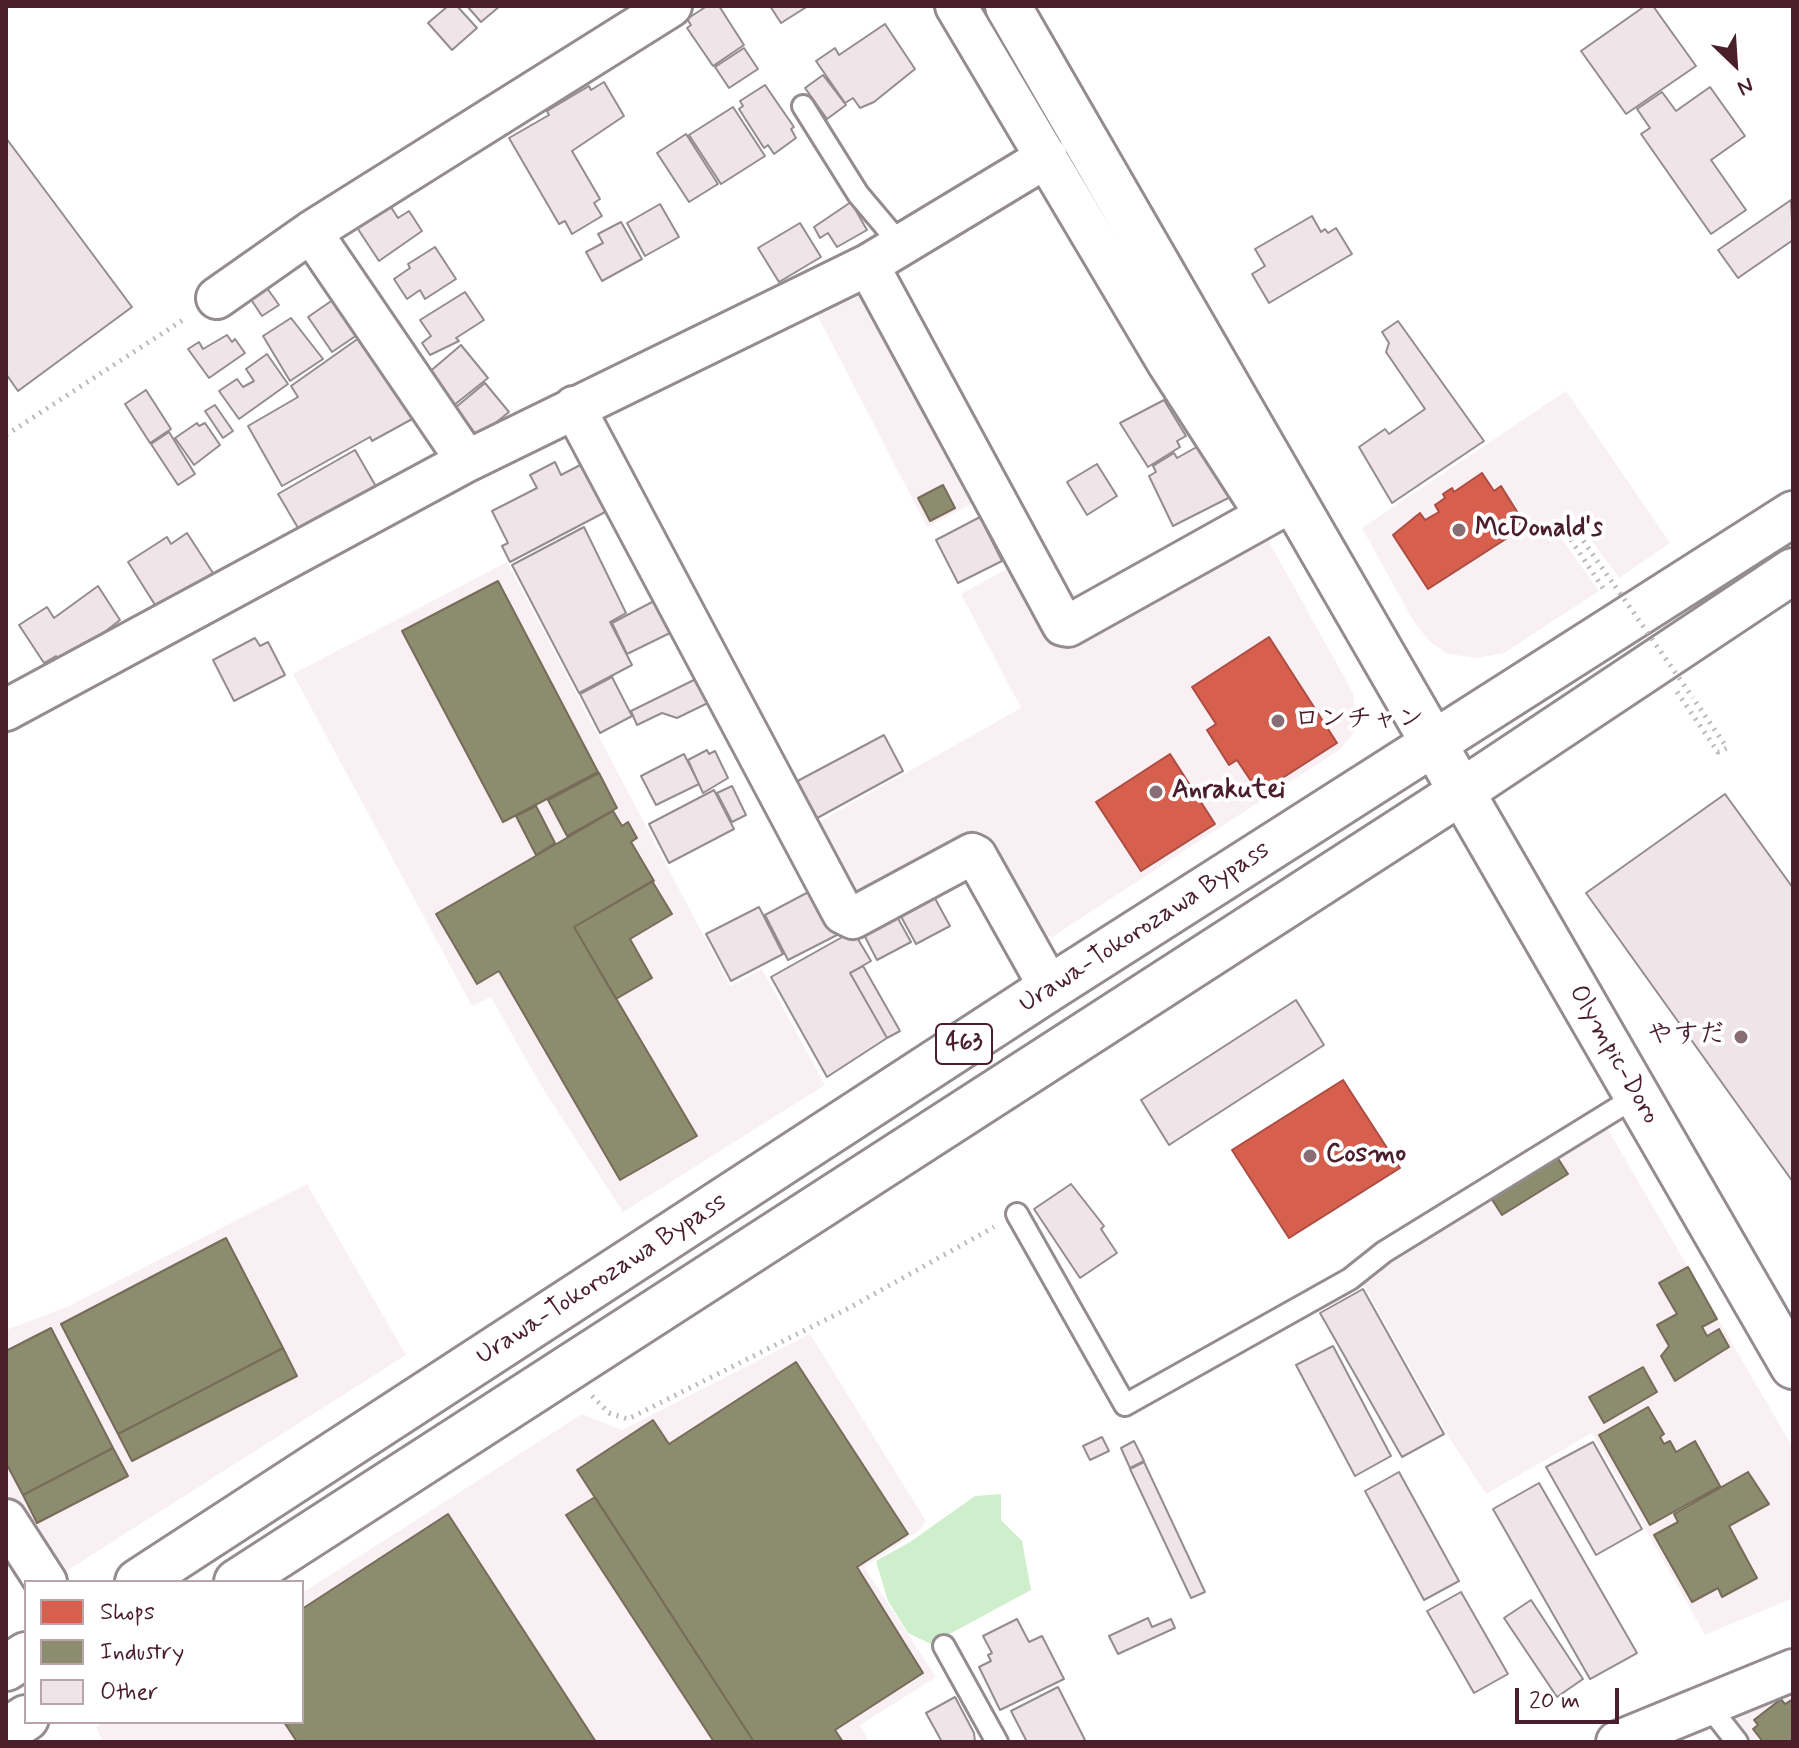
<!DOCTYPE html>
<html>
<head>
<meta charset="utf-8">
<style>
  body { margin:0 }
  #map { position:relative; width:1799px; height:1748px; overflow:hidden; background:#fff; font-family:Mynerve,sans-serif }
  canvas { display:block }
  .frame { position:absolute; inset:0; border:8px solid #4a1f2b; pointer-events:none }
  .legend { position:absolute; left:24px; top:1580px; width:280px; height:144px; box-sizing:border-box; background:#fff; border:2px solid #b7a5aa; margin:0; padding:10px 14px; list-style:none; font-size:24px; color:#4a1f2b }
  .legend li { display:flex; align-items:center; gap:16px; height:40px }
  .legend b { width:40px; border:2px solid #b7a5aa }
  .north { position:absolute; left:1695px; top:24px; width:80px; height:80px; -webkit-text-stroke:6px #fff; paint-order:stroke; rotate:155deg; font-size:22px; font-weight:700; line-height:32px; text-align:center; color:#4a1f2b }
  .north::after { content:''; display:block; margin:auto; width:28px; height:36px; background:#4a1f2b; clip-path:polygon(50% 0,100% 100%,50% 72%,0 100%) }
  .scale { position:absolute; left:1515px; top:1688px; width:104px; height:36px; box-sizing:border-box; border:4px solid #4a1f2b; border-top:0; padding-left:10px; font-size:24px; line-height:28px; white-space:nowrap; color:#4a1f2b; -webkit-text-stroke:6px #fff; paint-order:stroke }
</style>
</head>
<body>
<div id="map">
<canvas width="1799" height="1748"></canvas>
<div class="frame"></div>
<ul class="legend">
<li><b style="height:22px;background:#d6604d"></b>Shops</li>
<li><b style="height:22px;background:#8c8c6e"></b>Industry</li>
<li><b style="height:22px;background:#efe5e8"></b>Other</li>
</ul>
<div class="north">N</div>
<div class="scale">20 m</div>
</div>
<script>
const context = document.querySelector('canvas').getContext('2d');
context.lineJoin = 'round';
function fill(path, color) { context.fillStyle = color; context.fill(path, 'evenodd'); }
const poly = rows => new Path2D(rows.map(r => 'M' + r).join(''));
function trace(path, color, width, dash) { context.strokeStyle = color; context.lineWidth = width; context.lineCap = dash ? 'butt' : 'round'; context.setLineDash(dash || []); context.stroke(path); }
function label(font, color, halo, rows, align = 'center') {
  context.font = font + ' Mynerve,"Klee One",sans-serif'; context.lineWidth = 8; context.setLineDash([]); context.textBaseline = 'middle'; context.strokeStyle = halo; context.fillStyle = color; for (const [text, x, y, turn = 0] of rows) {
    context.save(); context.translate(x, y); context.rotate((+turn || 0) * Math.PI / 180); context.textAlign = isNaN(turn) ? turn : align; if (halo) context.strokeText(text, 0, 0); context.fillText(text, 0, 0); context.restore();
  }
}
const built = poly([
  [865,285,980,499,927,527,812,305],
  [1566,391,1670,543,1619,578,1572,514,1553,527,1599,591,1504,653,1477,658,1448,654,1429,641,1413,620,1362,528],
  [1249,535,1268,540,1353,693,1358,728,1339,750,1052,937,1031,930,983,839,858,896,843,892,810,827,1021,708,961,594,1018,563,1059,644],
  [507,562,730,986,762,969,825,1085,623,1212,540,1084,491,997,472,1006,293,674],
  [1606,1126,1793,1448,1793,1598,1705,1635,1592,1433,1486,1494,1450,1439,1362,1282],
  [307,1184,406,1355,57,1577,6,1499,6,1330,67,1307],
  [810,1334,926,1521,920,1530,864,1567,936,1677,860,1725,869,1742,103,1742,96,1727,104,1722,302,1722,302,1593,582,1414,622,1430],
  [1793,1684,1793,1742,1749,1742,1736,1724,1737,1709]
]);
const green = poly([
  [1001,1494,1001,1520,1022,1541,1031,1590,931,1644,908,1633,888,1601,876,1561,910,1542,975,1496]
]);
const shops = poly([
  [1482,473,1494,491,1501,486,1526,526,1428,589,1393,535,1420,513,1425,520,1439,512,1435,505,1445,498,1443,494,1452,488,1454,492,1482,473],
  [1269,637,1337,743,1259,793,1237,760,1229,765,1207,730,1216,724,1192,687,1269,637],
  [1170,754,1215,824,1141,871,1096,802,1170,754],
  [1343,1080,1400,1168,1289,1238,1232,1150,1343,1080]
]);
const industry = poly([
  [943,485,955,508,930,521,918,498,943,485],
  [498,581,598,772,503,822,402,631,498,581],
  [599,773,617,808,567,836,548,800,599,773],
  [536,806,555,843,536,855,516,816,536,806],
  [613,811,622,826,628,822,637,838,631,842,654,881,574,927,697,1136,620,1180,499,971,477,984,436,914,613,811],
  [652,881,672,914,630,939,652,978,616,999,574,927,652,881],
  [1557,1157,1568,1174,1502,1215,1491,1198,1557,1157],
  [226,1238,283,1348,118,1434,61,1324,226,1238],
  [1688,1267,1717,1319,1702,1327,1707,1336,1719,1329,1729,1347,1675,1381,1661,1356,1669,1346,1657,1325,1677,1314,1659,1283,1688,1267],
  [51,1328,113,1448,23,1495,6,1463,6,1351,51,1328],
  [283,1348,297,1376,132,1461,118,1434,283,1348],
  [796,1362,908,1534,857,1567,923,1673,835,1730,843,1742,754,1742,577,1470,653,1420,669,1444,796,1362],
  [1643,1367,1657,1392,1604,1423,1589,1397,1643,1367],
  [1648,1407,1664,1434,1660,1437,1664,1444,1670,1441,1676,1452,1695,1441,1720,1486,1650,1525,1599,1435,1648,1407],
  [113,1448,128,1476,37,1523,23,1495,113,1448],
  [1748,1472,1769,1504,1729,1526,1757,1578,1722,1597,1718,1588,1692,1602,1654,1535,1678,1522,1674,1514,1748,1472],
  [595,1497,754,1742,714,1742,566,1515,595,1497],
  [448,1514,596,1742,297,1742,284,1722,302,1722,302,1609,448,1514],
  [1781,1699,1785,1704,1793,1699,1793,1742,1763,1742,1753,1729,1758,1725,1754,1720,1781,1699]
]);
const building = poly([
  [448,6,457,6,477,28,452,50,428,23,448,6],
  [467,6,500,6,481,22,467,6],
  [707,6,719,6,744,45,713,66,687,28,691,25,687,19,707,6],
  [770,6,808,6,781,23,770,6],
  [1645,6,1653,6,1696,66,1626,114,1581,51,1645,6],
  [885,24,915,69,874,102,860,108,853,98,845,103,816,61,835,48,839,55,885,24],
  [744,48,758,69,729,88,715,67,744,48],
  [823,75,846,105,827,119,805,88,823,75],
  [604,82,624,116,572,151,600,199,594,203,602,216,572,234,565,221,559,224,509,138,549,115,547,111,589,86,591,90,604,82],
  [765,85,794,127,791,129,796,138,774,154,768,145,764,148,739,109,743,106,740,101,765,85],
  [1710,87,1745,136,1711,160,1746,210,1711,234,1641,134,1650,128,1637,109,1662,92,1676,111,1710,87],
  [733,107,765,156,721,184,689,135,733,107],
  [686,134,718,184,689,202,657,153,686,134],
  [6,138,132,307,18,391,6,374,6,138],
  [1791,200,1793,240,1738,278,1718,250,1791,200],
  [387,201,398,218,409,211,422,231,379,261,354,223,387,201],
  [851,202,867,230,837,247,828,233,820,238,814,227,851,202],
  [660,204,679,237,645,256,627,223,660,204],
  [1312,216,1321,232,1325,229,1328,233,1336,228,1352,254,1269,303,1252,274,1265,266,1255,249,1312,216],
  [621,222,642,259,602,281,586,252,603,243,598,234,621,222],
  [800,223,821,257,779,282,758,248,800,223],
  [435,247,456,279,425,299,420,290,407,299,394,279,410,268,408,264,435,247],
  [262,281,279,305,262,316,246,292,262,281],
  [465,292,484,320,456,338,459,341,430,355,422,343,431,336,420,320,465,292],
  [337,297,360,333,332,352,308,317,337,297],
  [291,318,323,359,290,381,263,336,291,318],
  [1398,321,1484,441,1392,503,1359,447,1385,429,1389,434,1425,409,1386,352,1389,343,1382,332,1398,321],
  [366,333,414,418,372,441,370,437,282,486,248,426,298,397,291,386,366,333],
  [227,335,232,342,235,339,245,353,209,378,188,349,199,342,203,349,227,335],
  [461,345,488,378,453,406,427,374,461,345],
  [267,354,288,384,239,419,219,391,237,379,243,387,254,381,246,369,267,354],
  [485,383,509,412,478,437,455,408,485,383],
  [146,390,171,429,150,443,125,404,146,390],
  [1164,400,1186,436,1177,441,1180,447,1148,467,1120,423,1164,400],
  [215,405,233,431,223,438,205,411,215,405],
  [197,423,199,426,205,423,220,445,194,465,175,438,197,423],
  [169,432,195,474,178,485,151,444,169,432],
  [1211,439,1244,490,1173,526,1149,476,1156,472,1153,466,1174,453,1177,458,1211,439],
  [355,450,378,490,301,533,278,494,355,450],
  [555,462,561,475,584,463,609,510,510,562,502,546,508,543,492,511,537,488,530,475,555,462],
  [1097,464,1117,496,1087,515,1067,482,1097,464],
  [980,517,1002,561,958,583,936,540,980,517],
  [584,527,626,613,610,622,632,665,579,693,512,565,584,527],
  [187,533,213,573,157,608,128,562,167,537,171,544,187,533],
  [98,586,120,620,62,665,56,656,44,663,19,625,47,607,54,618,98,586],
  [656,600,672,632,627,654,612,623,656,600],
  [255,638,260,646,268,642,285,675,234,701,213,660,255,638],
  [702,676,714,700,677,718,662,713,637,725,631,711,702,676],
  [612,677,632,716,600,733,580,694,612,677],
  [884,735,903,771,810,822,790,785,884,735],
  [707,750,709,754,715,751,728,778,703,793,688,760,707,750],
  [684,754,699,784,656,805,641,776,684,754],
  [732,786,746,815,732,822,717,793,732,786],
  [714,790,734,829,669,863,649,824,714,790],
  [1725,794,1793,888,1793,1182,1586,893,1725,794],
  [816,888,839,934,788,960,765,915,816,888],
  [932,893,950,926,916,944,898,911,932,893],
  [759,907,783,954,731,981,706,934,759,907],
  [895,913,911,942,877,960,862,931,895,913],
  [853,931,871,961,850,973,887,1038,827,1077,771,977,853,931],
  [863,966,900,1031,887,1038,850,973,863,966],
  [1296,1000,1324,1045,1169,1145,1141,1100,1296,1000],
  [1071,1184,1104,1226,1101,1229,1117,1253,1080,1278,1034,1209,1071,1184],
  [1363,1289,1444,1434,1402,1457,1320,1313,1363,1289],
  [1333,1346,1391,1456,1355,1476,1296,1365,1333,1346],
  [1102,1437,1109,1451,1090,1460,1083,1446,1102,1437],
  [1134,1441,1144,1461,1130,1468,1121,1448,1134,1441],
  [1593,1442,1642,1529,1596,1555,1546,1467,1593,1442],
  [1144,1462,1205,1592,1191,1598,1130,1469,1144,1462],
  [1399,1472,1459,1581,1424,1600,1365,1491,1399,1472],
  [1539,1483,1637,1653,1590,1679,1493,1509,1539,1483],
  [1461,1592,1508,1674,1474,1693,1427,1611,1461,1592],
  [1531,1600,1583,1679,1557,1697,1504,1618,1531,1600],
  [1148,1618,1152,1627,1171,1619,1175,1628,1118,1654,1109,1636,1148,1618],
  [1017,1619,1029,1642,1042,1636,1064,1679,1000,1710,979,1667,991,1661,988,1655,992,1653,983,1636,1017,1619],
  [1058,1687,1086,1742,1027,1742,1011,1711,1058,1687],
  [955,1697,974,1733,975,1742,942,1742,926,1713,955,1697]
]);
const path = poly([
  [6,435,186,318],
  [1603,588,1565,531,1573,526,1614,585],
  [1677,692,1718,752,1727,748,1693,698],
  [592,1396,609,1413,628,1419,849,1308,994,1227]
]);
const lane = poly([
  [803,106,858,194,901,245],
  [1017,1214,1125,1405,1350,1279,1384,1252,1637,1096],
  [944,1646,997,1742],
  [1708,1705,1737,1742]
]);
const street = poly([
  [956,6,1168,363,1266,515],
  [311,232,467,461],
  [868,265,1047,157],
  [217,298,311,232,671,6],
  [574,407,843,913,853,918,972,854,976,856,1050,988],
  [6,710,467,461,868,265,1063,625,1068,626,1294,500],
  [6,1520,46,1582],
  [1617,1742,1793,1670]
]);
const secondary = poly([
  [1008,6,1793,1366]
]);
const highway = poly([
  [138,1582,1050,988,1793,514],
  [237,1582,1461,792,1793,571],
  [6,1668,26,1655],
  [6,1731,26,1718]
]);
const pathBridge = poly([
  [1615,586,1693,698]
]);
const markers = [
  [1459,530,8,"#896d75"],
  [1278,721,8,"#896d75"],
  [1156,792,8,"#896d75"],
  [1741,1037,8,"#896d75"],
  [1310,1156,8,"#896d75"]
];
const shields = [
  [964,1044,56]
];
const shieldNames = [
  ["463",964,1044]
];
const poiNames = [
  ["McDonald's",1475,530],
  ["ロンチャン",1294,721],
  ["Anrakutei",1172,792],
  ["やすだ",1725,1037,"right"],
  ["Cosmo",1326,1156]
];
const streetNames = [
  ["Urawa-Tokorozawa Bypass",1145,928,-33],
  ["Olympic-Doro",1613,1055,60],
  ["Urawa-Tokorozawa Bypass",602,1280,-33]
];
fill(built, '#f9f0f3');
fill(green, '#cfeecc');
fill(shops, '#d6604d');
trace(shops, '#ac4c43', 2);
fill(industry, '#8c8c6e');
trace(industry, '#786b5a', 2);
fill(building, '#efe5e8');
trace(building, '#948c8e', 2);
trace(lane, '#948c8e', 26);
trace(street, '#948c8e', 46);
trace(secondary, '#948c8e', 50);
trace(highway, '#948c8e', 50);
trace(path, '#bdb8b9', 5, [2, 6]);
trace(lane, '#fff', 20);
trace(street, '#fff', 40);
trace(secondary, '#fff', 44);
trace(highway, '#fff', 44);
trace(pathBridge, '#bdb8b9', 5, [2, 6]);
for (const [x, y, r, color] of markers) { const dot = new Path2D(); dot.arc(x, y, r, 0, 2 * Math.PI); context.fillStyle = color; context.fill(dot); trace(dot, '#fff', 3); }
for (const [x, y, w] of shields) { const box = new Path2D(); box.roundRect(x - w / 2, y - 20, w, 40, 6); context.fillStyle = '#fff'; context.fill(box); trace(box, '#4a1f2b', 2); }
label('bold 24px', '#4a1f2b', null, shieldNames);
label('bold 26px', '#4a1f2b', '#fff', poiNames, 'left');
label('26px', '#4a1f2b', '#fff', streetNames);
</script>
</body>
</html>
